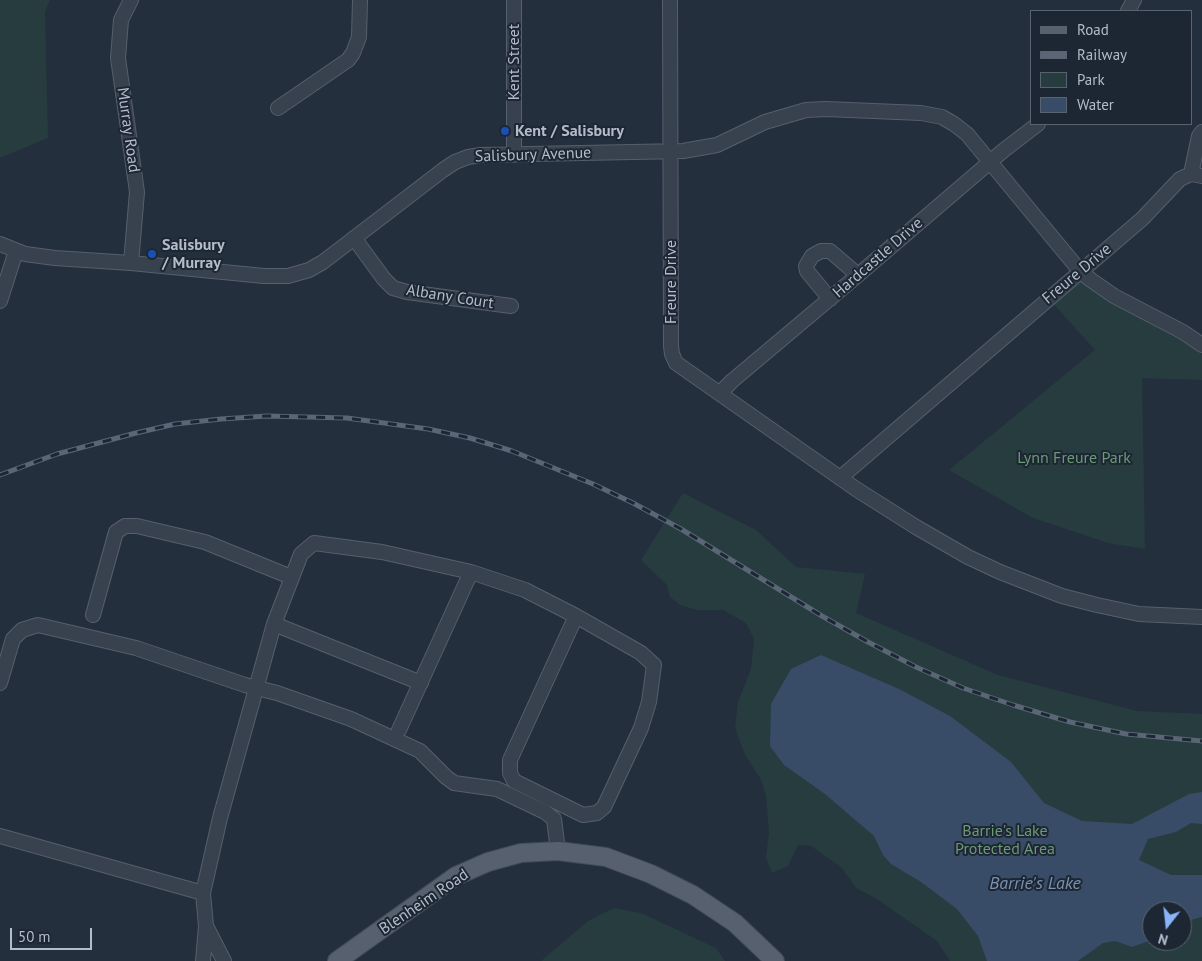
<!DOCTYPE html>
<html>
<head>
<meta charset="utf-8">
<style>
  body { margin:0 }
  #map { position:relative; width:1202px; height:961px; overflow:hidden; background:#242f3e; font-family:"PT Sans",sans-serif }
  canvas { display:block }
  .legend { position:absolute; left:1030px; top:10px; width:162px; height:115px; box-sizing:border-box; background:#1d2633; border:1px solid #59626f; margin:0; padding:6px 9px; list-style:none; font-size:15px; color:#b4bcc9 }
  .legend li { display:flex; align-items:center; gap:10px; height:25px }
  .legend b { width:25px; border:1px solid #59626f }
  .north { position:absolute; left:1142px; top:901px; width:50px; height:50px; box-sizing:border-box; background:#1d2633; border:1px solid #59626f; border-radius:50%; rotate:196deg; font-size:14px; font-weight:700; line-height:20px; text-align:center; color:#b4bcc9 }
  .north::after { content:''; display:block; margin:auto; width:18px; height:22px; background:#8ab4f8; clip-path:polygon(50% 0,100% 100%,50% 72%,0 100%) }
  .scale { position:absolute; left:10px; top:928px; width:82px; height:22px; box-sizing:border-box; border:2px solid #b4bcc9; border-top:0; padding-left:6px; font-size:15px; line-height:18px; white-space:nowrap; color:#b4bcc9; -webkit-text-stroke:4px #1d2633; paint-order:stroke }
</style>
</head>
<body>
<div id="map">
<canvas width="1202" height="961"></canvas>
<ul class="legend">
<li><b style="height:6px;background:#56606e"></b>Road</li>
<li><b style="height:6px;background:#5a6575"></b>Railway</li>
<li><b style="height:14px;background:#263c3f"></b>Park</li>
<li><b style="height:14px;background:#394c67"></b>Water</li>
</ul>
<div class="north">N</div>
<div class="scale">50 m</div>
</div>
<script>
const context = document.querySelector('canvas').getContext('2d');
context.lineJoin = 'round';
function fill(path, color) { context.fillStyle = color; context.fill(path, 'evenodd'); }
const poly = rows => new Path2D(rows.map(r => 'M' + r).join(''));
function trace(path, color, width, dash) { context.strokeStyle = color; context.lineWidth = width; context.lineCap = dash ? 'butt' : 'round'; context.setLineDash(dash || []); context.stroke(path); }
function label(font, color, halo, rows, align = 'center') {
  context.font = font + ' "PT Sans",sans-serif'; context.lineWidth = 4; context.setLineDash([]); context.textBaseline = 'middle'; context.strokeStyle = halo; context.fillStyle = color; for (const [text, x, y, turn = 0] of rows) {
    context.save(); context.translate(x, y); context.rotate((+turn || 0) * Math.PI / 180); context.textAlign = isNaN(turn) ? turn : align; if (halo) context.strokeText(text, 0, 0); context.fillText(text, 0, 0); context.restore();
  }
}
const green = poly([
  [0,0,50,0,45,12,48,138,0,158],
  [1081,273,1188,341,1202,354,1202,380,1142,378,1145,549,1108,543,1033,518,949,470,1095,350,1049,299],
  [683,493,756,530,796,567,865,574,856,613,998,675,1137,711,1202,714,1202,961,950,961,937,941,877,899,856,888,841,867,811,846,798,845,788,866,772,873,766,858,769,832,766,795,760,778,745,755,735,728,738,702,751,669,754,639,746,623,723,610,697,610,680,605,670,597,667,585,641,560],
  [1152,911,1182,911,1182,941,1152,941],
  [614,908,641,913,716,948,725,961,541,961,588,921]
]);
const water = poly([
  [821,655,899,689,950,716,1011,762,1044,803,1082,821,1132,824,1189,794,1202,792,1202,824,1191,823,1176,832,1148,839,1139,860,1171,875,1202,875,1202,917,1191,920,1182,919,1182,911,1152,911,1152,940,1132,947,1115,941,1103,943,1078,961,987,961,978,936,957,909,921,882,891,864,883,855,874,836,825,794,784,765,770,746,771,704,791,669]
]);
const minor = poly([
  [131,0,121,20,118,58,137,192,131,263],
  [514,0,514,155],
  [670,0,671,346,672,354,676,363,856,489,916,527,968,557,1000,572,1062,596,1097,605,1139,614,1202,617],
  [1128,11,1134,0],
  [278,108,348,60,353,53,359,37,360,0],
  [1191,174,1199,136,1202,132],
  [354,238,384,279,393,288,407,292,511,306],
  [0,244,25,254,55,258,131,263,264,276,288,276,309,270,323,262,443,170,455,162,468,157,481,155,683,151,717,145,765,122,806,110,826,109,921,113,942,117,954,124,967,134,1080,271,1091,280,1114,296,1183,332,1202,345],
  [830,299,807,271,806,266,812,256,821,251,830,251,858,275],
  [0,301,16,251],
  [720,393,732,381,858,275,1004,150,1038,124],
  [840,478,1142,219,1180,179,1191,174,1202,176],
  [93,615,116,532,125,526,137,526,205,542,291,577],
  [274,624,421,683],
  [0,683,13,639,22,630,38,625,136,648,245,685,277,693,351,719,420,751,446,777,454,783,497,789,545,812,554,819,558,851],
  [399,730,471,572],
  [0,836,203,893,206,926,203,961],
  [203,893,220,818,274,624,301,554,314,543,382,552,471,572,525,590,576,616,641,653,654,665,649,702,641,728,604,807,597,813,583,815,514,781,510,773,510,760,576,616],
  [206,926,224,961]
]);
const major = poly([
  [337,961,456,876,488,862,521,853,558,851,606,857,651,874,693,895,735,923,775,961]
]);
const rail = poly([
  [0,475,57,454,136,433,175,424,221,419,267,416,347,418,428,429,470,438,512,451,593,484,633,503,681,529,822,616,868,642,916,667,963,688,1013,705,1070,722,1126,734,1202,741]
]);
const markers = [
  [505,131,5,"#1a4fb4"],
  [152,254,5,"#1a4fb4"]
];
const streetNames = [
  ["Kent Street",514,62,-90],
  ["Murray Road",128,130,82],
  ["Salisbury Avenue",533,155,-2],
  ["Hardcastle Drive",878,258,-41],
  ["Freure Drive",1077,274,-40],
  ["Freure Drive",671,282,-90],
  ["Albany Court",450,297,9],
  ["Blenheim Road",424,902,-34]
];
const poiNames = [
  ["Kent / Salisbury",515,131],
  ["Salisbury",162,245],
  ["/ Murray",162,263]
];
const parkNames = [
  ["Lynn Freure Park",1074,458],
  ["Barrie's Lake",1005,831],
  ["Protected Area",1005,849]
];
const waterNames = [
  ["Barrie's Lake",1035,884]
];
fill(green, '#263c3f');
fill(water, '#394c67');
trace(minor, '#565f6c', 16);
trace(major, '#414a57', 20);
trace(minor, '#38414e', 14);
trace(major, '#56606e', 18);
trace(rail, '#5a6575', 5);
trace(rail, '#1d2633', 3, [9]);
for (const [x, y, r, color] of markers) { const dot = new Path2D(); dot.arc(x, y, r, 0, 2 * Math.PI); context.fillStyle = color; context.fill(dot); trace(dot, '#1d2633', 2); }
label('16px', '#b4bcc9', '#1d2633', streetNames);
label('bold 16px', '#b4bcc9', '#1d2633', poiNames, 'left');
label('16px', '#6b9a76', '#1d2633', parkNames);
label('italic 18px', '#7c92b1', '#1d2633', waterNames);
</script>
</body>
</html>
